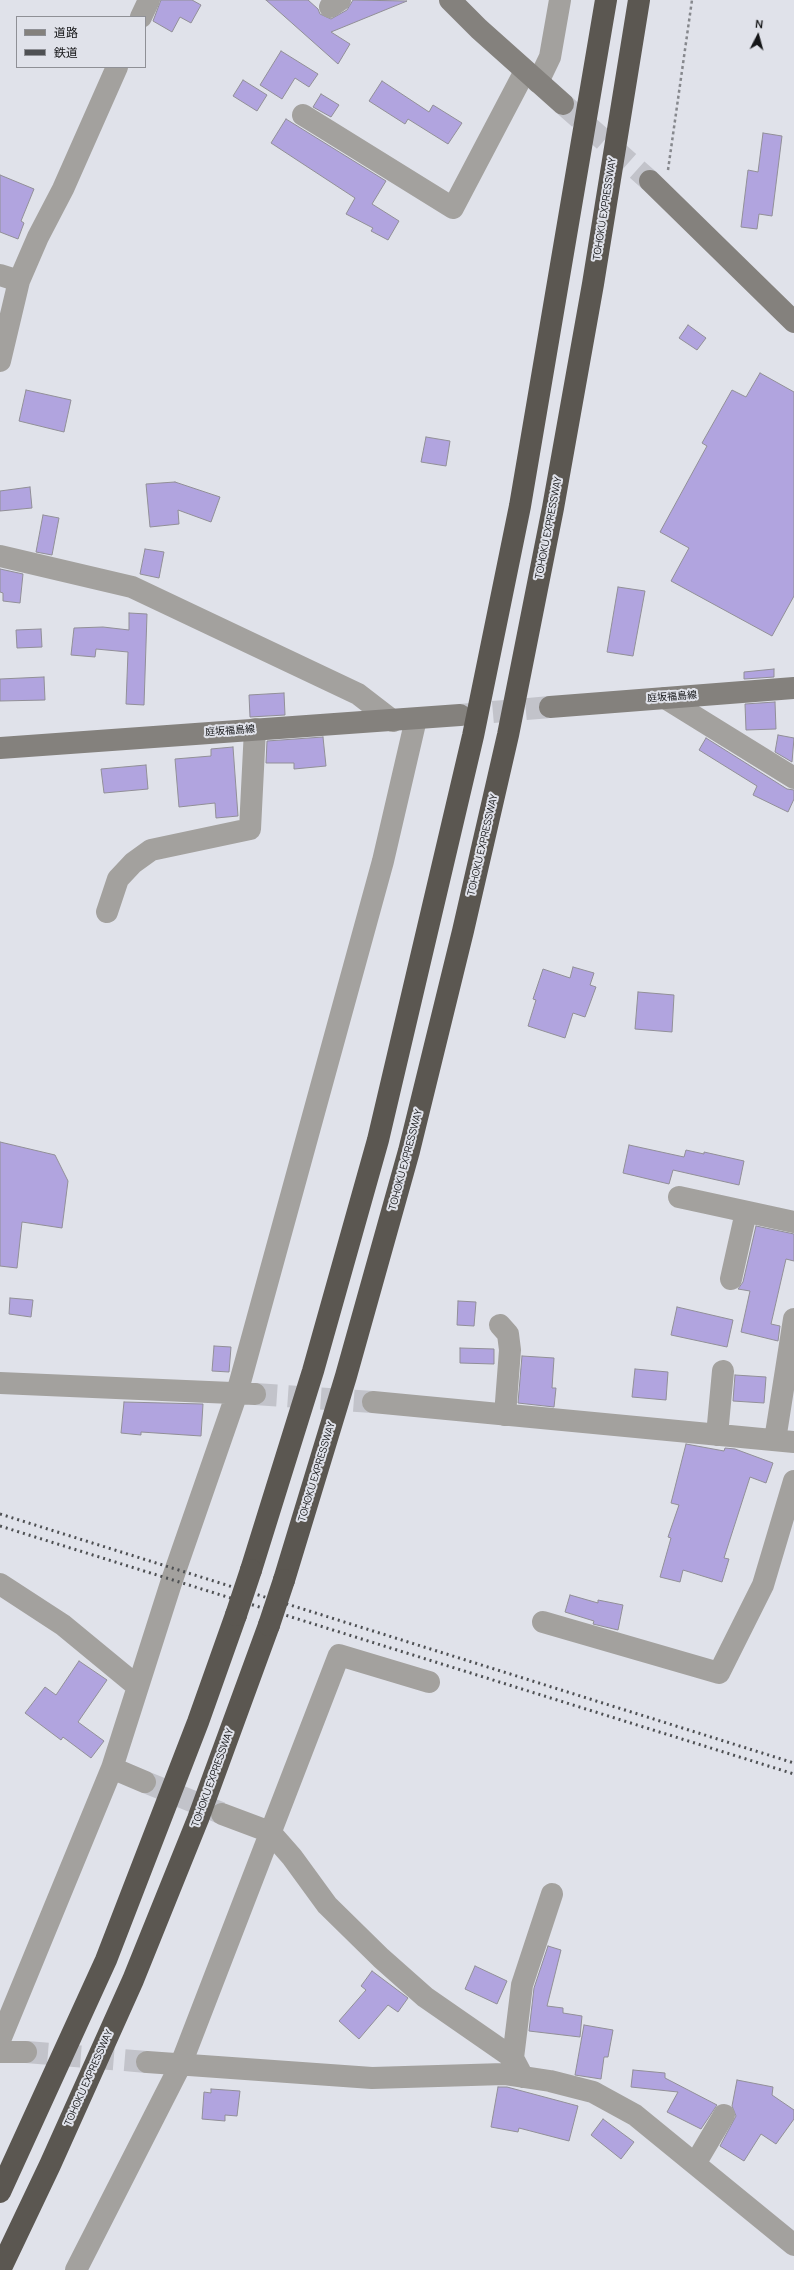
<!DOCTYPE html>
<html>
<head>
<meta charset="utf-8">
<style>
  body { margin:0 }
  #map { position:relative; width:794px; height:2270px; overflow:hidden; background:#e0e2ea; font-family:Manrope,"Noto Sans JP",sans-serif }
  canvas { display:block }
  .legend { position:absolute; left:16px; top:16px; width:130px; height:52px; box-sizing:border-box; background:#e0e2ea; border:1px solid #8f9096; margin:0; padding:5px 7px; list-style:none; font-size:12px; color:#151618 }
  .legend li { display:flex; align-items:center; gap:8px; height:20px }
  .legend b { width:20px; border:1px solid #8f9096 }
  .north { position:absolute; left:738px; top:16px; width:40px; height:40px; -webkit-text-stroke:3px #e0e2ea; paint-order:stroke; rotate:6deg; font-size:11px; font-weight:700; line-height:16px; text-align:center; color:#151618 }
  .north::after { content:''; display:block; margin:auto; width:14px; height:18px; background:#151618; clip-path:polygon(50% 0,100% 100%,50% 72%,0 100%) }
</style>
</head>
<body>
<div id="map">
<canvas width="794" height="2270"></canvas>
<ul class="legend">
<li><b style="height:5px;background:#84817d"></b>道路</li>
<li><b style="height:5px;background:#4e5053"></b>鉄道</li>
</ul>
<div class="north">N</div>
</div>
<script>
const context = document.querySelector('canvas').getContext('2d');
context.lineJoin = 'round';
function fill(path, color) { context.fillStyle = color; context.fill(path, 'evenodd'); }
const poly = rows => new Path2D(rows.map(r => 'M' + r).join(''));
function trace(path, color, width, dash) { context.strokeStyle = color; context.lineWidth = width; context.lineCap = dash ? 'butt' : 'round'; context.setLineDash(dash || []); context.stroke(path); }
function label(font, color, halo, rows, align = 'center') {
  context.font = font + ' Manrope,"Noto Sans JP",sans-serif'; context.lineWidth = 4; context.setLineDash([]); context.textBaseline = 'middle'; context.strokeStyle = halo; context.fillStyle = color; for (const [text, x, y, turn = 0] of rows) {
    context.save(); context.translate(x, y); context.rotate((+turn || 0) * Math.PI / 180); context.textAlign = isNaN(turn) ? turn : align; if (halo) context.strokeText(text, 0, 0); context.fillText(text, 0, 0); context.restore();
  }
}
const building = poly([
  [161,0,192,0,201,5,191,23,180,17,172,32,153,21,161,0],
  [266,0,308,0,318,9,320,14,331,19,347,10,353,0,407,1,331,32,350,44,338,64,266,0],
  [281,51,318,74,309,87,295,78,282,99,260,85,281,51],
  [243,80,267,95,257,111,233,96,243,80],
  [382,81,429,112,433,105,462,123,448,144,408,119,405,124,369,101,382,81],
  [321,94,339,105,331,117,313,107,321,94],
  [286,119,386,181,372,204,399,221,388,240,371,231,373,228,346,214,355,198,271,143,286,119],
  [763,133,782,136,772,216,759,214,757,229,741,227,748,170,758,172,763,133],
  [0,175,34,189,21,221,24,223,18,239,0,232,0,175],
  [688,325,706,338,697,350,679,338,688,325],
  [760,373,794,392,794,596,772,636,671,581,689,548,660,532,707,446,702,443,732,390,746,397,760,373],
  [26,390,71,400,64,432,19,421,26,390],
  [426,437,450,441,446,466,421,462,426,437],
  [175,482,220,497,211,522,178,510,179,524,150,527,146,484,175,482],
  [30,487,32,508,0,511,0,491,30,487],
  [43,515,59,518,52,555,36,552,43,515],
  [145,549,164,552,159,578,140,574,145,549],
  [0,569,23,574,20,603,3,601,3,593,0,592,0,569],
  [618,587,645,591,633,656,607,652,618,587],
  [129,613,147,614,144,705,126,704,128,652,96,649,95,657,71,655,74,628,103,627,129,630,129,613],
  [41,629,42,647,17,648,16,630,41,629],
  [774,669,774,677,744,679,744,672,774,669],
  [44,677,45,700,0,701,0,679,44,677],
  [284,693,285,715,250,717,249,695,284,693],
  [775,702,776,729,746,730,745,704,775,702],
  [778,735,794,738,792,762,775,752,778,735],
  [323,737,326,766,294,769,294,763,266,763,267,741,323,737],
  [706,738,787,789,794,790,794,799,788,812,753,795,757,786,699,750,706,738],
  [233,747,238,816,216,818,215,803,179,807,175,759,211,756,211,749,233,747],
  [146,765,148,789,104,793,101,769,146,765],
  [573,967,594,973,590,985,596,987,585,1017,573,1013,565,1038,528,1026,536,1000,533,999,543,969,570,978,573,967],
  [638,992,674,995,672,1032,635,1029,638,992],
  [0,1142,55,1155,68,1181,62,1228,22,1222,17,1268,0,1266,0,1142],
  [629,1145,684,1157,686,1150,704,1154,704,1152,744,1161,739,1185,673,1170,669,1184,623,1173,629,1145],
  [756,1226,794,1234,794,1261,786,1259,771,1324,780,1326,778,1341,741,1332,750,1291,738,1289,743,1282,756,1226],
  [10,1298,33,1300,31,1317,9,1314,10,1298],
  [458,1301,476,1302,474,1326,457,1325,458,1301],
  [677,1307,733,1320,727,1347,671,1335,677,1307],
  [214,1346,231,1347,229,1372,212,1371,214,1346],
  [460,1348,494,1349,494,1364,460,1363,460,1348],
  [522,1356,554,1358,552,1388,556,1388,554,1407,518,1403,522,1356],
  [635,1369,668,1372,666,1400,632,1397,635,1369],
  [735,1375,766,1377,764,1403,733,1401,735,1375],
  [124,1402,203,1404,201,1436,141,1432,141,1435,121,1433,124,1402],
  [686,1444,724,1451,725,1448,735,1449,773,1463,766,1483,750,1477,724,1558,729,1559,722,1582,683,1570,680,1582,660,1577,671,1538,668,1537,679,1505,671,1503,686,1444],
  [570,1595,598,1603,598,1600,623,1605,618,1630,593,1624,594,1621,565,1612,570,1595],
  [79,1661,107,1680,78,1722,104,1741,91,1758,63,1737,61,1740,25,1713,45,1687,56,1695,79,1661],
  [548,1946,561,1950,547,2006,563,2008,563,2013,582,2016,580,2037,529,2031,534,1988,548,1946],
  [475,1966,507,1981,497,2004,465,1989,475,1966],
  [372,1971,408,1998,398,2012,388,2005,359,2039,339,2021,366,1990,361,1986,372,1971],
  [584,2025,613,2030,608,2057,604,2057,601,2079,575,2075,584,2025],
  [633,2070,665,2073,665,2078,717,2105,701,2129,667,2112,678,2092,631,2087,633,2070],
  [737,2080,773,2087,772,2095,794,2110,794,2119,776,2144,761,2134,744,2161,720,2146,736,2116,732,2106,737,2080],
  [498,2087,507,2087,578,2106,569,2141,519,2128,518,2132,491,2127,498,2087],
  [211,2089,240,2091,237,2116,225,2115,225,2121,202,2119,204,2092,211,2093,211,2089],
  [603,2119,634,2142,621,2159,591,2135,603,2119]
]);
const streetTunnel = poly([
  [255,1394,373,1402],
  [145,1782,221,1813],
  [26,2052,147,2062]
]);
const secondaryTunnel = poly([
  [563,104,650,181],
  [460,715,550,707]
]);
const path = poly([
  [668,170,692,0]
]);
const street = poly([
  [330,7,340,0],
  [141,17,149,0],
  [538,82,550,57,560,0],
  [303,115,453,208,525,71],
  [0,275,19,281],
  [0,361,19,281,38,237,63,189,117,67],
  [0,556,132,587,358,694,393,721],
  [665,698,794,778],
  [107,912,118,879,133,863,151,850,250,829,255,729],
  [679,1197,794,1222],
  [731,1279,746,1212],
  [500,1325,508,1334,510,1350,505,1415],
  [0,1383,255,1394],
  [373,1402,794,1442],
  [717,1435,723,1371],
  [775,1440,794,1319],
  [0,1584,63,1625,137,1686],
  [543,1622,719,1673,763,1585,794,1481],
  [112,1768,145,1782],
  [222,1814,270,1832,292,1857,327,1905,381,1958,425,1997,513,2058,523,2077],
  [0,2040,112,1768,172,1580,237,1393,383,861,416,719],
  [0,2052,26,2052],
  [513,2058,522,1985,552,1894],
  [147,2062,372,2078,504,2074,550,2081,593,2092,635,2115,794,2245],
  [695,2164,724,2115],
  [76,2270,181,2064,339,1655,429,1682]
]);
const secondary = poly([
  [450,0,479,29,563,104],
  [650,181,794,322],
  [550,707,794,688],
  [0,748,460,715]
]);
const highway = poly([
  [251,1570,313,1371,378,1140,473,736,520,506,606,0],
  [284,1580,346,1376,409,1151,463,931,508,735,553,508,593,284,639,0],
  [0,2192,106,1960,198,1722,236,1615],
  [0,2270,50,2165,133,1980,198,1819,269,1625]
]);
const rail = poly([
  [0,1514,794,1763],
  [0,1526,794,1774]
]);
const highwayBridge = poly([
  [236,1615,251,1570],
  [269,1625,284,1580]
]);
const streetNames = [
  ["TOHOKU EXPRESSWAY",605,209,-81],
  ["TOHOKU EXPRESSWAY",549,528,-79],
  ["庭坂福島線",672,697,-4],
  ["庭坂福島線",230,731,-4],
  ["TOHOKU EXPRESSWAY",483,845,-77],
  ["TOHOKU EXPRESSWAY",406,1160,-75],
  ["TOHOKU EXPRESSWAY",317,1472,-73],
  ["TOHOKU EXPRESSWAY",213,1778,-70],
  ["TOHOKU EXPRESSWAY",89,2078,-66]
];
fill(building, '#b1a4df');
trace(building, '#918f97', 1);
trace(streetTunnel, '#c2c3ca', 22, [22, 11]);
trace(secondaryTunnel, '#c2c3ca', 22, [22, 11]);
trace(path, '#86888d', 2.5, [3, 3]);
trace(street, '#a3a19e', 22);
trace(secondary, '#84817d', 22);
trace(highway, '#5b5751', 22);
trace(rail, '#4e5053', 3, [2, 4]);
trace(highwayBridge, '#5b5751', 22);
label('10px', '#151618', '#e0e2ea', streetNames);
</script>
</body>
</html>
